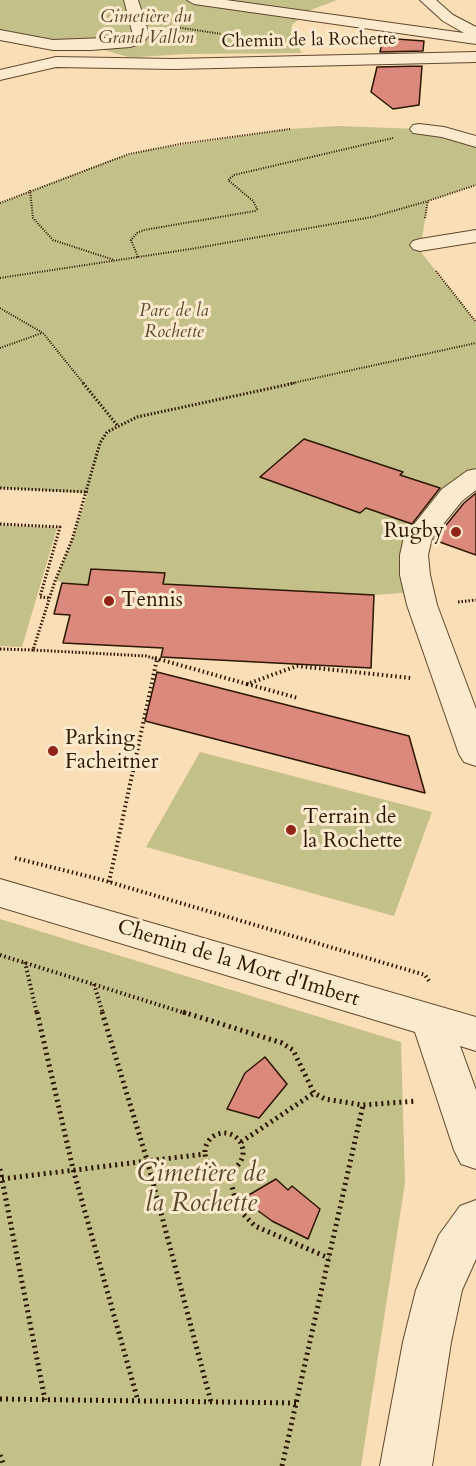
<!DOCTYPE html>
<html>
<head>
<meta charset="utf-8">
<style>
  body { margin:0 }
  canvas { display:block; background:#fadeb5 }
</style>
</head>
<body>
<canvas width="476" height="1466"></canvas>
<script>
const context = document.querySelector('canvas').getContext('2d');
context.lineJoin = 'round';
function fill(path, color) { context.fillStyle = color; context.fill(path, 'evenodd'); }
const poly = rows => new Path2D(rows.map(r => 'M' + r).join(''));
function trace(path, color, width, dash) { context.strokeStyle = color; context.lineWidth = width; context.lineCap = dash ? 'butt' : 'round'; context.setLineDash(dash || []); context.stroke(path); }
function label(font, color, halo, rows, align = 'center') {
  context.font = font + ' Cardo,serif'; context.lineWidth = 6; context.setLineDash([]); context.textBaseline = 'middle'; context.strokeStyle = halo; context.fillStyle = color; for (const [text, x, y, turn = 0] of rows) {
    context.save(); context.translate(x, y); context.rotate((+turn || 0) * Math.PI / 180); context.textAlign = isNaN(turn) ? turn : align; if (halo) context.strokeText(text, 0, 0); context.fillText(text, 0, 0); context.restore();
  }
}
const green = poly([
  [0,0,337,0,308,11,292,25,291,37,302,53,185,54,138,57,128,57,104,50,44,49,0,41],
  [338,126,419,129,476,142,476,185,428,201,420,251,476,322,476,477,452,495,398,477,402,472,304,439,260,477,360,513,366,508,425,529,418,592,374,595,162,589,165,573,92,569,88,585,55,581,72,540,88,493,0,488,0,203,113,159,148,150,290,129],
  [0,525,57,528,22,647,0,646],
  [200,752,432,812,394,916,146,847],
  [0,919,401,1042,405,1183,361,1466,0,1466]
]);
const building = poly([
  [383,38,424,41,423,51,380,52,383,38],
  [422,66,419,105,393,109,371,92,377,67,422,66],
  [304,439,403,472,400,475,440,488,412,524,366,508,360,513,260,477,304,439],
  [476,493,476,555,434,540,464,503,476,493],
  [91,569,165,573,163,584,374,595,371,668,161,657,163,648,63,643,70,615,54,614,62,583,88,585,91,569],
  [157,672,409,736,425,793,145,721,157,672],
  [265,1057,287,1084,259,1118,227,1109,245,1073,265,1057],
  [276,1179,288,1190,292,1186,320,1209,308,1239,272,1221,242,1199,276,1179]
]);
const pathFar3 = poly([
  [175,27,222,34],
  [30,190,33,218,53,240,114,260],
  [0,203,129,154,180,144,290,129],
  [425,218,428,201,476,185],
  [138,257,131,240,137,233,144,230,255,211,257,209,253,201,228,180,234,175,393,138],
  [436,271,476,322],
  [0,278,191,249,372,217,428,201],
  [0,308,43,333,84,384],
  [0,348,42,333],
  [288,384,476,343]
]);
const pathFar2 = poly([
  [83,383,117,425],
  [0,488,88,492],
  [0,524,60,527,40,597,50,598],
  [458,602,476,600],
  [0,649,33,650],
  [160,660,146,656,33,650,55,581,72,540,100,443,107,432,137,417,295,383]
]);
const pathFar1 = poly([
  [155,658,247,684,297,666,411,678],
  [247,684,298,698],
  [15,858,99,879,425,975,429,981],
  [109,882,157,659],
  [0,955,188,1014],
  [25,962,37,1014],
  [94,984,103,1014]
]);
const path = poly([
  [37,1012,73,1169,138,1401],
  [102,1012,147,1160,211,1402],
  [183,1012,282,1043,293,1050,314,1093,325,1099,363,1105,417,1101],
  '205 1152a19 19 0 1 1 38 0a19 19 0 1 1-38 0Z',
  [241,1142,314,1093],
  [0,1169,45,1400],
  [228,1170,236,1202,243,1214,255,1226,329,1258],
  [2,1179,204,1154],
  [0,1399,296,1403],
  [0,1455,4,1466],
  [282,1466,363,1105]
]);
const minor = poly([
  [124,0,138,0,149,35,143,43,130,47,91,50,53,50,0,40,0,30,53,40,131,37,133,35,124,0],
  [187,0,226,0,464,33,443,21,420,0,436,0,453,15,476,27,476,44,194,4,187,0],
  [476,52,476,62,174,69,56,67,0,80,0,70,56,57,174,59,476,52],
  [419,124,444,127,476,136,476,147,442,137,413,133,410,129,413,125,419,124],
  [476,230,476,242,420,251,413,249,410,245,413,241,420,239,476,230],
  [476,469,476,490,462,501,432,538,428,555,430,575,437,605,476,709,476,766,464,762,459,754,407,605,400,575,400,555,404,537,442,489,467,471,476,469],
  [0,879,476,1017,476,1051,460,1046,476,1090,476,1169,461,1164,454,1150,415,1032,0,907,0,879],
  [476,1200,476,1259,462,1290,451,1342,432,1466,380,1466,403,1342,416,1290,439,1235,460,1206,476,1200]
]);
const markers = [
  [456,532,6,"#8f2418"],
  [109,601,6,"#8f2418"],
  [53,751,6,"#8f2418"],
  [291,830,6,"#8f2418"]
];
const farParknames = [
  ["Cimetière du",146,18],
  ["Grand Vallon",146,39],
  ["Parc de la",174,312],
  ["Rochette",174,333]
];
const farStreetnames = [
  ["Chemin de la Rochette",309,41,-1]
];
const poiNames = [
  ["Rugby",444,532,"right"],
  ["Tennis",121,601],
  ["Parking",65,739],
  ["Facheitner",65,763],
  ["Terrain de",303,818],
  ["la Rochette",303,842]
];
const streetNames = [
  ["Chemin de la Mort d'Imbert",238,964,17]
];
const nearParknames = [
  ["Cimetière de",201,1175],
  ["la Rochette",201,1205]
];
fill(green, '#c4c089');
fill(building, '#da897a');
trace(building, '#2d1600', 1.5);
trace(minor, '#60482d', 2);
trace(pathFar3, '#2d1600', 2, [1, 1.5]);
trace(pathFar2, '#2d1600', 3, [1.5, 2]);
trace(pathFar1, '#2d1600', 4, [1.5, 3]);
trace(path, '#2d1600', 5, [2, 4]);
fill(minor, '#fceacf');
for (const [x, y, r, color] of markers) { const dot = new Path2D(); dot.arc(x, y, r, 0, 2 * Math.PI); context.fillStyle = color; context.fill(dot); trace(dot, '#fceacf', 2); }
label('italic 18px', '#5a4929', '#fceacf', farParknames);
label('18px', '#2d1600', '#fceacf', farStreetnames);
label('21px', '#2d1600', '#fceacf', poiNames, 'left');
label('21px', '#2d1600', '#fceacf', streetNames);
label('italic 26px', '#5a4929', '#fceacf', nearParknames);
</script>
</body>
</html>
